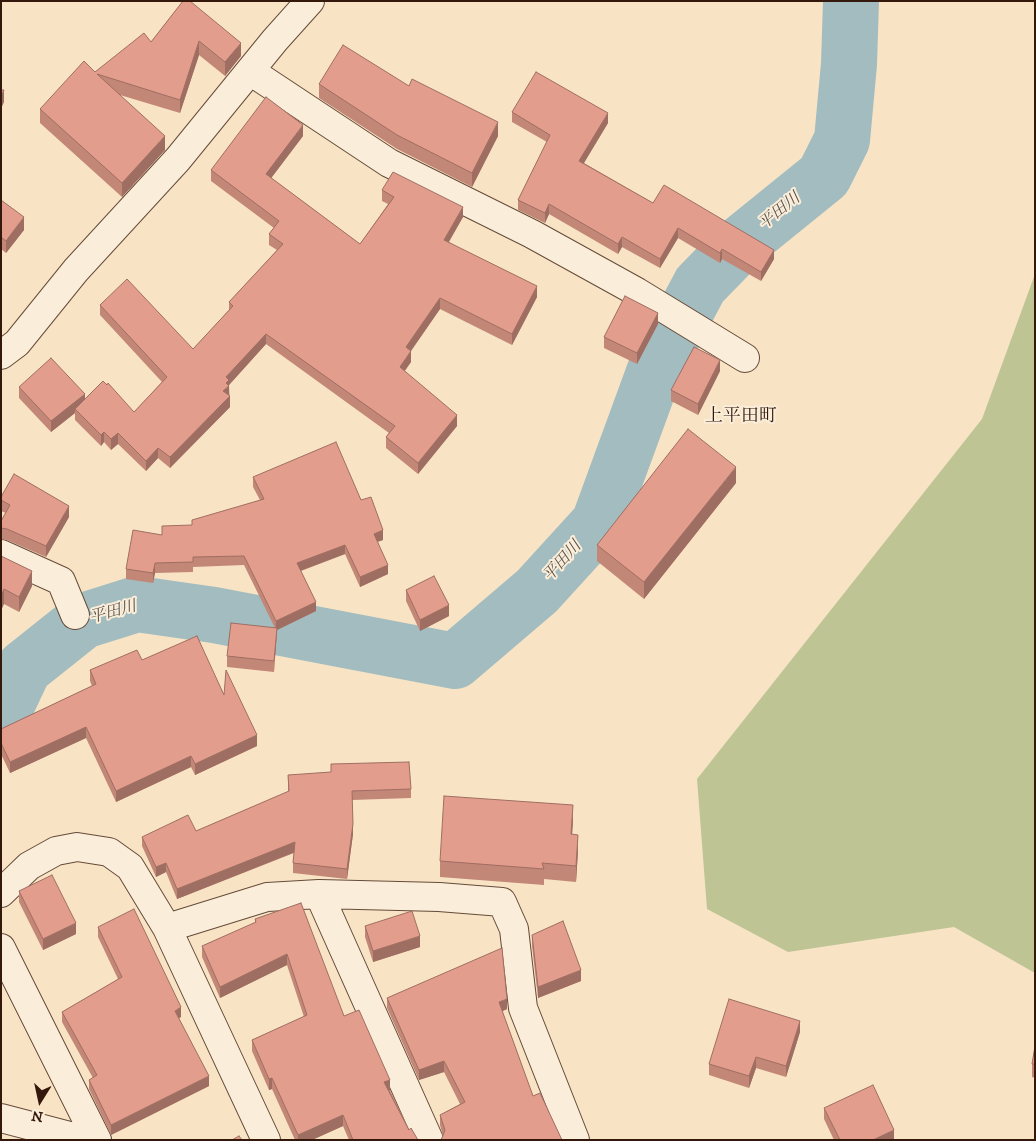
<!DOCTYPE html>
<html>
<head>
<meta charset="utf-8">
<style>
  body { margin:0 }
  #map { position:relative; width:1036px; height:1141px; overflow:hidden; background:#f8e4c5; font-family:"IM FELL DW Pica",serif }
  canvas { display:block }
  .frame { position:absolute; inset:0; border:2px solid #34180b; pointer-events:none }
  .north { position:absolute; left:15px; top:1076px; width:50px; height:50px; -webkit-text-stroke:4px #faedd9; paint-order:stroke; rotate:190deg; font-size:14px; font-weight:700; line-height:20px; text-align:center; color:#34180b }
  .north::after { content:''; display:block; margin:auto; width:18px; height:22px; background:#34180b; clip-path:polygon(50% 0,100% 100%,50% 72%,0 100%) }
</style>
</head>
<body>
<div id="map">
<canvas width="1036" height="1141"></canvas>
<div class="frame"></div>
<div class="north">N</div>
</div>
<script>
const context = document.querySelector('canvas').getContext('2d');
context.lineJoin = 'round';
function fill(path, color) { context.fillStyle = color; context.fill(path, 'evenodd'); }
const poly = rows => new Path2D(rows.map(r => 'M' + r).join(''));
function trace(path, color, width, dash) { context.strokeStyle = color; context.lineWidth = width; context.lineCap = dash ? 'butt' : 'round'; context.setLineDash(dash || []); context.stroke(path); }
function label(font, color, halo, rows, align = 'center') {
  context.font = font + ' "IM FELL DW Pica","Noto Serif JP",serif'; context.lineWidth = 4; context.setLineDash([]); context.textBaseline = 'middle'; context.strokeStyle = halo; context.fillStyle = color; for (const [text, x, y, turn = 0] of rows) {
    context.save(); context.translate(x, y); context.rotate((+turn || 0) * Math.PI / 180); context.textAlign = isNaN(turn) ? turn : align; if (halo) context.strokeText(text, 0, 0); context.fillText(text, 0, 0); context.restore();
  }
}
const green = poly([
  [1035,274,1035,973,954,927,788,952,707,909,697,779,982,419]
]);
const river = poly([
  [1,717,24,668,83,621,137,604,214,615,455,661,537,591,599,523,655,370,700,285,740,244,824,176,842,140,849,64,851,1]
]);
const minor = poly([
  [250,71,389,163,532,234,637,292,745,358],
  [1,355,17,343,76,270,178,159,275,40,310,1],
  [1,554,61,581,75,615],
  [1,893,29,866,56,851,77,847,109,852,130,867,167,928,266,1140],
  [319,894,429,1140],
  [167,928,267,897,319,894,439,897,502,902,514,929,523,1008,575,1140],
  [1,948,97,1140],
  [1,1118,85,1140]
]);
const wall = poly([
  [183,1,241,56,225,76,199,55,180,113,120,95,165,150,122,197,40,123,40,109,95,72,151,42],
  [319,84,409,86,498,136,472,187,397,149,319,98],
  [512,112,608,123,584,163,653,203,774,259,761,281,722,259,720,263,678,238,660,268,622,247,618,254,549,214,545,223,518,210,518,200,547,142,512,122],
  [303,136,271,178,360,244,388,204,382,201,382,190,463,217,449,242,537,297,512,345,440,309,411,351,411,362,404,371,457,426,418,474,386,448,386,437,389,433,266,344,229,385,230,407,170,468,158,458,146,471,118,444,111,450,104,442,101,446,75,420,75,413,51,432,19,398,19,387,85,399,134,412,162,382,100,315,100,305,193,349,229,310,229,302,277,250,269,245,269,234,274,228,211,181,211,170],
  [1,200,24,230,6,253,1,249],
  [658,324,637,364,604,348,604,337],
  [720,371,698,415,671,401,671,390],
  [253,477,361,500,383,540,377,542,388,574,360,587,345,554,301,571,316,611,277,630,274,672,227,667,227,656,275,628,244,565,193,567,193,572,155,573,153,583,126,579,126,569,192,525,260,500,253,487],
  [736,483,644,599,597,561,597,545],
  [1,497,69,517,46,557,7,540,1,539,1,521,6,513,1,511],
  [1,556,32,586,19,612,4,604],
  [406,590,449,616,420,631,406,601],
  [142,660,224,695,257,746,195,775,191,767,116,802,86,738,10,773,1,754,1,729,92,686,90,681,90,670],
  [288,775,411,789,411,798,352,800,353,834,347,879,293,873,293,863,294,853,177,899,166,872,156,877,142,846,142,837,196,831,288,792],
  [573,821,572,834,578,851,576,882,544,879,544,885,440,877,440,861],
  [19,891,76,934,43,950,19,902],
  [255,919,344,1016,390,1090,409,1130,418,1140,349,1140,343,1126,312,1140,295,1140,272,1089,269,1090,252,1051,252,1040,304,1017,287,965,220,998,202,957,202,946,255,923],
  [365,926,420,947,373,962,365,937],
  [98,927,181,1017,179,1018,209,1086,111,1135,89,1089,89,1080,93,1078,62,1022,62,1012,118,979,98,937],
  [532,935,581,981,538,998,532,946],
  [387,998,507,1009,502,1011,533,1096,442,1138,443,1136,440,1125,440,1115,460,1104,444,1072,419,1080,387,1008],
  [800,1032,786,1077,756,1068,749,1088,709,1075,709,1064],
  [1035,1046,1035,1078,1032,1077,1032,1064],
  [824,1108,894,1140,834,1140,824,1119]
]);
const shadedWall = poly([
  [199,41,199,55,180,113,180,100],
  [241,43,241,56,225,76,225,62],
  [4,90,4,102,1,109,1,97],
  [608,113,608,123,579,171,579,161],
  [498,122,498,136,472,187,472,173],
  [303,125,303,136,266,185,266,174],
  [165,136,165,150,122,197,122,183],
  [549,204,549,214,545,223,545,213],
  [463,207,463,217,444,250,444,240],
  [24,217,24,230,6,253,6,241],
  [678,228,678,238,660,268,660,259],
  [622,237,622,247,618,254,618,244],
  [722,249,722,259,720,263,720,253],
  [774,250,774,259,761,281,761,272],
  [537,286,537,297,512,345,512,334],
  [440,298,440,309,406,358,406,347],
  [658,313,658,324,637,364,637,353],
  [266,334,266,344,229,385,229,396,223,391,226,377],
  [411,351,411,362,400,378,400,367],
  [720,360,720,371,698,415,698,404],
  [85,394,85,406,75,409,75,413,51,432,51,421],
  [230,396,230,407,170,468,170,457],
  [457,415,457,426,418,474,418,463],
  [104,432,104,442,101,446,101,435],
  [118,433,118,444,111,450,111,439],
  [158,448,158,458,146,471,146,461],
  [736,467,736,483,644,599,644,582],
  [69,506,69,517,46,557,46,546],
  [383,530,383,540,374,543,374,534],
  [345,545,345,554,297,572,297,563],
  [155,563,155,573,153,583,153,573],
  [388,565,388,574,360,587,360,577],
  [32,571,32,586,19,612,19,597],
  [4,589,4,604,1,611,1,596],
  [316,602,316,611,277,630,274,672,276,621],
  [449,605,449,616,420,631,420,620],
  [86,727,86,738,10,773,10,762],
  [257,735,257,746,195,775,195,764],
  [191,756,191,767,116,802,116,791],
  [573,805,573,821,571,850,571,834],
  [353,824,353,834,347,879,347,869],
  [578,835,578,851,576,882,576,866],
  [295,842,295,852,177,899,177,889],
  [166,863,166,872,156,877,156,867],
  [76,923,76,934,43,950,43,939],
  [420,936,420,947,373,962,373,951],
  [287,954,287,965,220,998,220,987],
  [581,970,581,981,538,998,538,987],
  [507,999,507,1009,499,1013,499,1002],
  [181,1007,181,1017,175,1020,175,1011],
  [800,1021,800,1032,786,1077,786,1066],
  [756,1057,756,1068,749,1088,749,1076],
  [444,1061,444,1072,419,1080,419,1070],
  [209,1076,209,1086,111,1135,111,1125],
  [272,1078,272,1089,269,1090,269,1079],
  [390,1080,390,1090,384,1092,384,1082],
  [343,1115,343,1126,312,1140,298,1140,298,1135],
  [894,1130,894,1140,873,1140]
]);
const building = poly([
  [183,1,190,1,241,43,225,62,199,41,180,100,97,74,165,136,122,183,40,109,84,61,95,72,144,33,151,42,183,1],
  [343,45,409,86,412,79,498,122,472,173,397,135,319,84,343,45],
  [536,72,608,113,579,161,653,203,664,185,774,250,761,272,722,249,720,253,678,228,660,259,622,237,618,244,549,204,545,213,518,200,550,135,512,112,536,72],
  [1,90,4,90,1,97,1,90],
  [266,97,303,125,266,174,360,244,394,197,382,190,393,172,463,207,444,240,537,286,512,334,440,298,406,347,411,351,400,367,457,415,418,463,386,437,395,426,266,334,226,377,229,380,226,383,229,386,223,391,230,396,170,457,158,448,146,461,118,433,111,439,104,432,101,435,75,409,103,381,107,385,108,383,134,412,167,377,100,305,127,279,193,349,233,306,229,302,283,244,269,234,279,221,211,170,266,97],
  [1,200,24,217,6,241,1,237,1,200],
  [625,296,658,313,637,353,604,337,625,296],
  [694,347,720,360,698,404,671,390,694,347],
  [51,358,85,394,51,421,19,387,51,358],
  [688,429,736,467,644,582,597,545,688,429],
  [336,442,361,500,371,497,383,530,374,534,388,565,360,577,345,545,297,563,316,602,276,621,244,556,193,557,193,562,155,563,153,573,126,569,133,530,162,535,162,526,192,525,192,520,264,499,253,477,336,442],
  [14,474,69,506,46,546,7,529,1,528,1,521,10,505,1,500,1,497,14,474],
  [1,556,32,571,19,597,4,589,1,596,1,556],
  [434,576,449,605,420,620,406,590,434,576],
  [231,623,277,628,274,661,227,656,231,623],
  [197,636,224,695,226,670,257,735,195,764,191,756,116,791,86,727,10,762,1,743,1,729,96,684,90,670,137,650,142,660,197,636],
  [409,762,411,789,352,791,353,824,347,869,293,863,295,842,177,889,166,863,156,867,142,837,188,815,196,831,289,791,288,775,331,772,331,764,409,762],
  [444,796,573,805,571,834,578,835,576,866,542,863,544,869,440,861,444,796],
  [52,875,76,923,43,939,19,891,52,875],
  [301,903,344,1016,359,1010,390,1080,384,1082,409,1130,411,1128,418,1140,353,1140,343,1115,298,1135,272,1078,269,1079,252,1040,307,1015,287,954,220,987,202,946,256,922,255,919,301,903],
  [134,909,181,1007,175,1011,209,1076,111,1125,89,1080,97,1075,62,1012,122,977,98,927,134,909],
  [412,911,420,936,373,951,365,926,412,911],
  [563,921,581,970,538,987,532,935,563,921],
  [502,948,507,999,499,1002,533,1096,540,1093,562,1140,440,1140,442,1138,445,1130,440,1115,465,1102,444,1061,419,1070,387,998,502,948],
  [729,999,800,1021,786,1066,756,1057,749,1076,709,1064,729,999],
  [1035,1046,1035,1064,1032,1064,1035,1046],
  [873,1085,894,1130,873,1140,840,1140,824,1108,873,1085],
  [239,1136,242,1140,232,1140,239,1136]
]);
const waterNames = [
  ["平田川",780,212,-39],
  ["平田川",563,562,-48],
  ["平田川",113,613,-15]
];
const quarterNames = [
  ["上平田町",741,417]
];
fill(green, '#bec494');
trace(river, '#a2bcbf', 56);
trace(minor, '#654b3a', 30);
trace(minor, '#faedd9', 28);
fill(wall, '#c38778');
fill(shadedWall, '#9f6e62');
fill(building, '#e39d8c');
trace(building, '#9f6e62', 1);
label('italic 16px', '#5a514a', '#faedd9', waterNames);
label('18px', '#34180b', '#faedd9', quarterNames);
</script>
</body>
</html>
